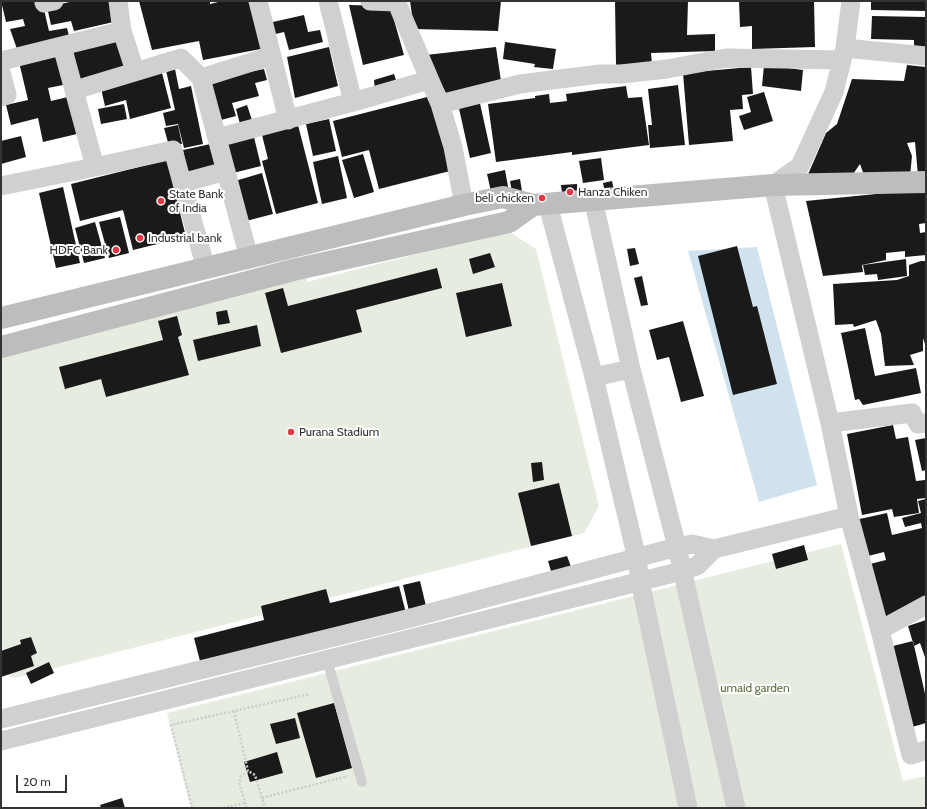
<!DOCTYPE html>
<html>
<head>
<meta charset="utf-8">
<style>
  body { margin:0 }
  #map { position:relative; width:927px; height:809px; overflow:hidden; background:#fff; font-family:Cabin,sans-serif }
  canvas { display:block }
  .frame { position:absolute; inset:0; border:2px solid #333; pointer-events:none }
  .scale { position:absolute; left:16px; top:775px; width:51px; height:18px; box-sizing:border-box; border:2px solid #333; border-top:0; padding-left:5px; font-size:12px; line-height:14px; white-space:nowrap; color:#333; -webkit-text-stroke:3px #fff; paint-order:stroke }
</style>
</head>
<body>
<div id="map">
<canvas width="927" height="809"></canvas>
<div class="frame"></div>
<div class="scale">20 m</div>
</div>
<script>
const context = document.querySelector('canvas').getContext('2d');
context.lineJoin = 'round';
function fill(path, color) { context.fillStyle = color; context.fill(path, 'evenodd'); }
const poly = rows => new Path2D(rows.map(r => 'M' + r).join(''));
function trace(path, color, width, dash) { context.strokeStyle = color; context.lineWidth = width; context.lineCap = dash ? 'butt' : 'round'; context.setLineDash(dash || []); context.stroke(path); }
function label(font, color, halo, rows, align = 'center') {
  context.font = font + ' Cabin,sans-serif'; context.lineWidth = 4; context.setLineDash([]); context.textBaseline = 'middle'; context.strokeStyle = halo; context.fillStyle = color; for (const [text, x, y, turn = 0] of rows) {
    context.save(); context.translate(x, y); context.rotate((+turn || 0) * Math.PI / 180); context.textAlign = isNaN(turn) ? turn : align; if (halo) context.strokeText(text, 0, 0); context.fillText(text, 0, 0); context.restore();
  }
}
const green = poly([
  [508,231,536,249,599,506,584,533,15,678,1,673,1,358,173,313,302,262,307,282],
  [841,544,903,781,926,776,926,808,191,808,167,713]
]);
const water = poly([
  [757,247,817,485,759,502,688,251]
]);
const building = poly([
  [1,1,42,1,49,31,67,28,69,36,17,49,10,29,25,26,23,19,6,22],
  [74,1,112,1,118,21,74,31,71,21,51,25,47,7],
  [139,1,210,1,210,4,222,1,253,1,266,48,203,60,199,41,152,50],
  [410,1,501,1,498,31,414,29],
  [615,1,688,1,687,35,715,34,715,51,651,53,652,64,616,65],
  [739,1,814,1,815,47,752,49,752,26,740,27],
  [871,1,926,1,926,11,871,10],
  [349,5,390,6,404,55,363,65],
  [304,15,308,32,320,30,323,42,289,50,284,32,267,36,264,24],
  [872,16,926,17,926,48,914,47,914,40,871,39],
  [118,37,126,70,78,81,70,48],
  [505,42,556,49,553,69,534,67,535,64,503,59],
  [329,47,338,86,295,98,287,57],
  [496,47,501,81,447,95,426,55],
  [60,52,68,84,48,88,51,101,72,96,81,133,43,142,38,118,11,125,6,105,28,100,19,62],
  [174,64,179,89,191,86,203,144,184,148,178,124,166,126,163,113,175,110,165,66],
  [764,65,803,70,801,91,762,86],
  [907,65,926,67,926,175,918,176,915,142,907,143,912,156,910,176,865,178,860,164,849,180,806,179,826,133,837,124,852,79,904,81],
  [751,67,753,94,742,95,743,109,730,110,733,141,689,145,683,73],
  [161,69,171,108,130,119,126,100,105,106,100,84],
  [264,69,267,80,255,83,259,96,232,103,236,116,221,120,210,80],
  [394,74,398,86,375,91,374,80],
  [678,85,685,145,650,148,648,125,652,125,648,89],
  [626,86,628,98,642,97,649,145,572,155,572,152,496,162,488,104,535,98,535,96,549,94,550,103,567,101,566,94],
  [764,92,773,121,744,130,739,116,751,112,747,97],
  [431,96,450,171,379,189,369,150,342,157,333,121],
  [479,99,491,153,470,158,458,104],
  [124,104,127,119,101,124,98,109],
  [247,105,252,120,240,124,236,109],
  [329,119,336,151,313,156,306,124],
  [178,125,182,144,169,146,164,128],
  [298,125,318,203,276,214,262,161,268,159,262,135],
  [253,133,261,166,233,173,224,143],
  [21,136,26,157,1,164,1,141],
  [215,143,220,166,188,174,183,150],
  [363,154,374,192,354,198,342,160],
  [338,156,347,198,322,204,313,162],
  [601,158,604,180,583,183,579,161],
  [167,160,186,237,133,250,123,210,80,221,71,184],
  [505,170,509,192,492,196,487,174],
  [262,173,273,214,246,221,235,181],
  [520,179,522,191,512,192,510,181],
  [612,181,615,195,606,197,603,183],
  [577,184,578,198,563,200,561,185],
  [63,187,80,263,56,268,39,193],
  [926,189,926,223,919,224,920,233,926,232,926,255,905,257,905,251,886,253,886,260,862,265,863,272,823,276,806,201],
  [120,217,129,253,109,258,99,222],
  [95,222,105,258,84,263,75,228],
  [737,246,753,307,757,306,777,384,733,395,698,256],
  [635,248,639,264,630,266,627,249],
  [490,253,495,267,473,274,469,259],
  [906,259,907,276,878,280,877,274,865,275,863,265],
  [921,261,926,261,926,347,923,338,923,351,910,355,914,365,885,366,881,334,876,320,854,327,853,324,835,325,833,284,897,280,909,276,909,265],
  [437,268,442,288,356,310,362,332,281,353,265,293,283,288,288,306],
  [642,276,648,305,641,306,634,278],
  [502,283,512,326,466,337,456,293],
  [227,310,230,323,218,325,216,312],
  [177,316,182,335,178,337,189,375,106,397,101,379,65,389,59,367,163,340,158,321],
  [683,321,704,396,681,402,669,357,657,360,649,330],
  [257,325,261,346,198,361,193,340],
  [865,328,875,376,916,368,921,393,863,405,859,399,855,400,841,333],
  [893,425,896,439,908,437,916,481,925,480,926,498,917,499,919,513,894,517,892,509,862,515,847,434],
  [926,438,926,470,922,471,915,440],
  [542,462,544,480,533,482,531,463],
  [559,483,572,536,531,546,518,493],
  [926,499,926,600,883,618,870,564,886,560,884,552,864,557,855,520,887,513,892,535,922,528,921,523,905,527,902,518,921,513,918,501],
  [804,545,808,560,776,569,772,554],
  [567,556,573,572,553,578,548,561],
  [420,581,426,606,409,611,403,585],
  [399,586,406,613,201,665,194,638,264,620,261,606,326,589,330,603],
  [926,620,926,660,920,643,914,646,908,626],
  [31,637,37,653,31,656,34,666,1,677,1,651,21,644,20,640],
  [913,641,926,698,926,723,912,727,893,646],
  [49,662,54,673,31,684,26,673],
  [334,703,352,768,316,778,297,713],
  [295,718,300,738,276,744,270,724],
  [277,752,283,773,250,782,244,762],
  [122,798,125,808,101,808,100,805]
]);
const path = poly([
  [234,711,248,771],
  [262,798,348,776],
  [192,808,171,725,310,694],
  [223,808,245,803],
  [247,808,239,783,241,776,248,771,255,775,265,808]
]);
const lane = poly([
  [327,660,362,782]
]);
const street = poly([
  [118,1,122,31,135,71],
  [258,1,288,120],
  [328,1,353,102],
  [370,1,396,2],
  [396,1,440,104,453,147,464,205],
  [851,1,845,48,834,92,800,166,773,185,830,423,849,516,880,630,911,755,926,750],
  [44,3,54,1],
  [62,46,95,167,173,150,206,269],
  [845,48,926,56],
  [1,61,122,31],
  [1,72,7,95,1,97],
  [75,90,181,58,201,78],
  [440,104,520,84,600,74,621,74,667,69,726,58,842,60],
  [217,138,353,102,429,80],
  [182,183,226,171],
  [1,186,95,167],
  [593,199,631,369,677,547,736,808],
  [548,205,594,377,637,559,640,581,688,808],
  [249,258,201,78,271,56],
  [594,377,631,369],
  [830,423,912,413,918,424,926,423],
  [880,630,926,605],
  [1,719,407,619,677,547,692,544,714,549,849,516],
  [1,741,682,571,697,566,714,549]
]);
const secondary = poly([
  [1,318,464,205,503,197,533,205,773,185,926,182],
  [1,347,293,270,509,222,533,205]
]);
const markers = [
  [570,192,4,"#e63946"],
  [542,198,4,"#e63946"],
  [161,201,4,"#e63946"],
  [140,238,4,"#e63946"],
  [116,250,4,"#e63946"],
  [291,432,4,"#e63946"]
];
const poiNames = [
  ["Hanza Chiken",578,192],
  ["State Bank",169,194],
  ["of India",169,208],
  ["beli chicken",534,198,"right"],
  ["Industrial bank",148,238],
  ["HDFC Bank",108,250,"right"],
  ["Purana Stadium",299,432]
];
const parkNames = [
  ["umaid garden",755,688]
];
fill(green, '#e6ecdf');
fill(water, '#cfe2ee');
fill(building, '#1a1a1a');
trace(path, '#cdcdcd', 2.5, [2, 2]);
trace(lane, '#d0d0d0', 10);
trace(street, '#d0d0d0', 19);
trace(secondary, '#bdbdbd', 22);
for (const [x, y, r, color] of markers) { const dot = new Path2D(); dot.arc(x, y, r, 0, 2 * Math.PI); context.fillStyle = color; context.fill(dot); trace(dot, '#fff', 1.5); }
label('12px', '#333', '#fff', poiNames, 'left');
label('12px', '#56703f', '#fff', parkNames);
</script>
</body>
</html>
